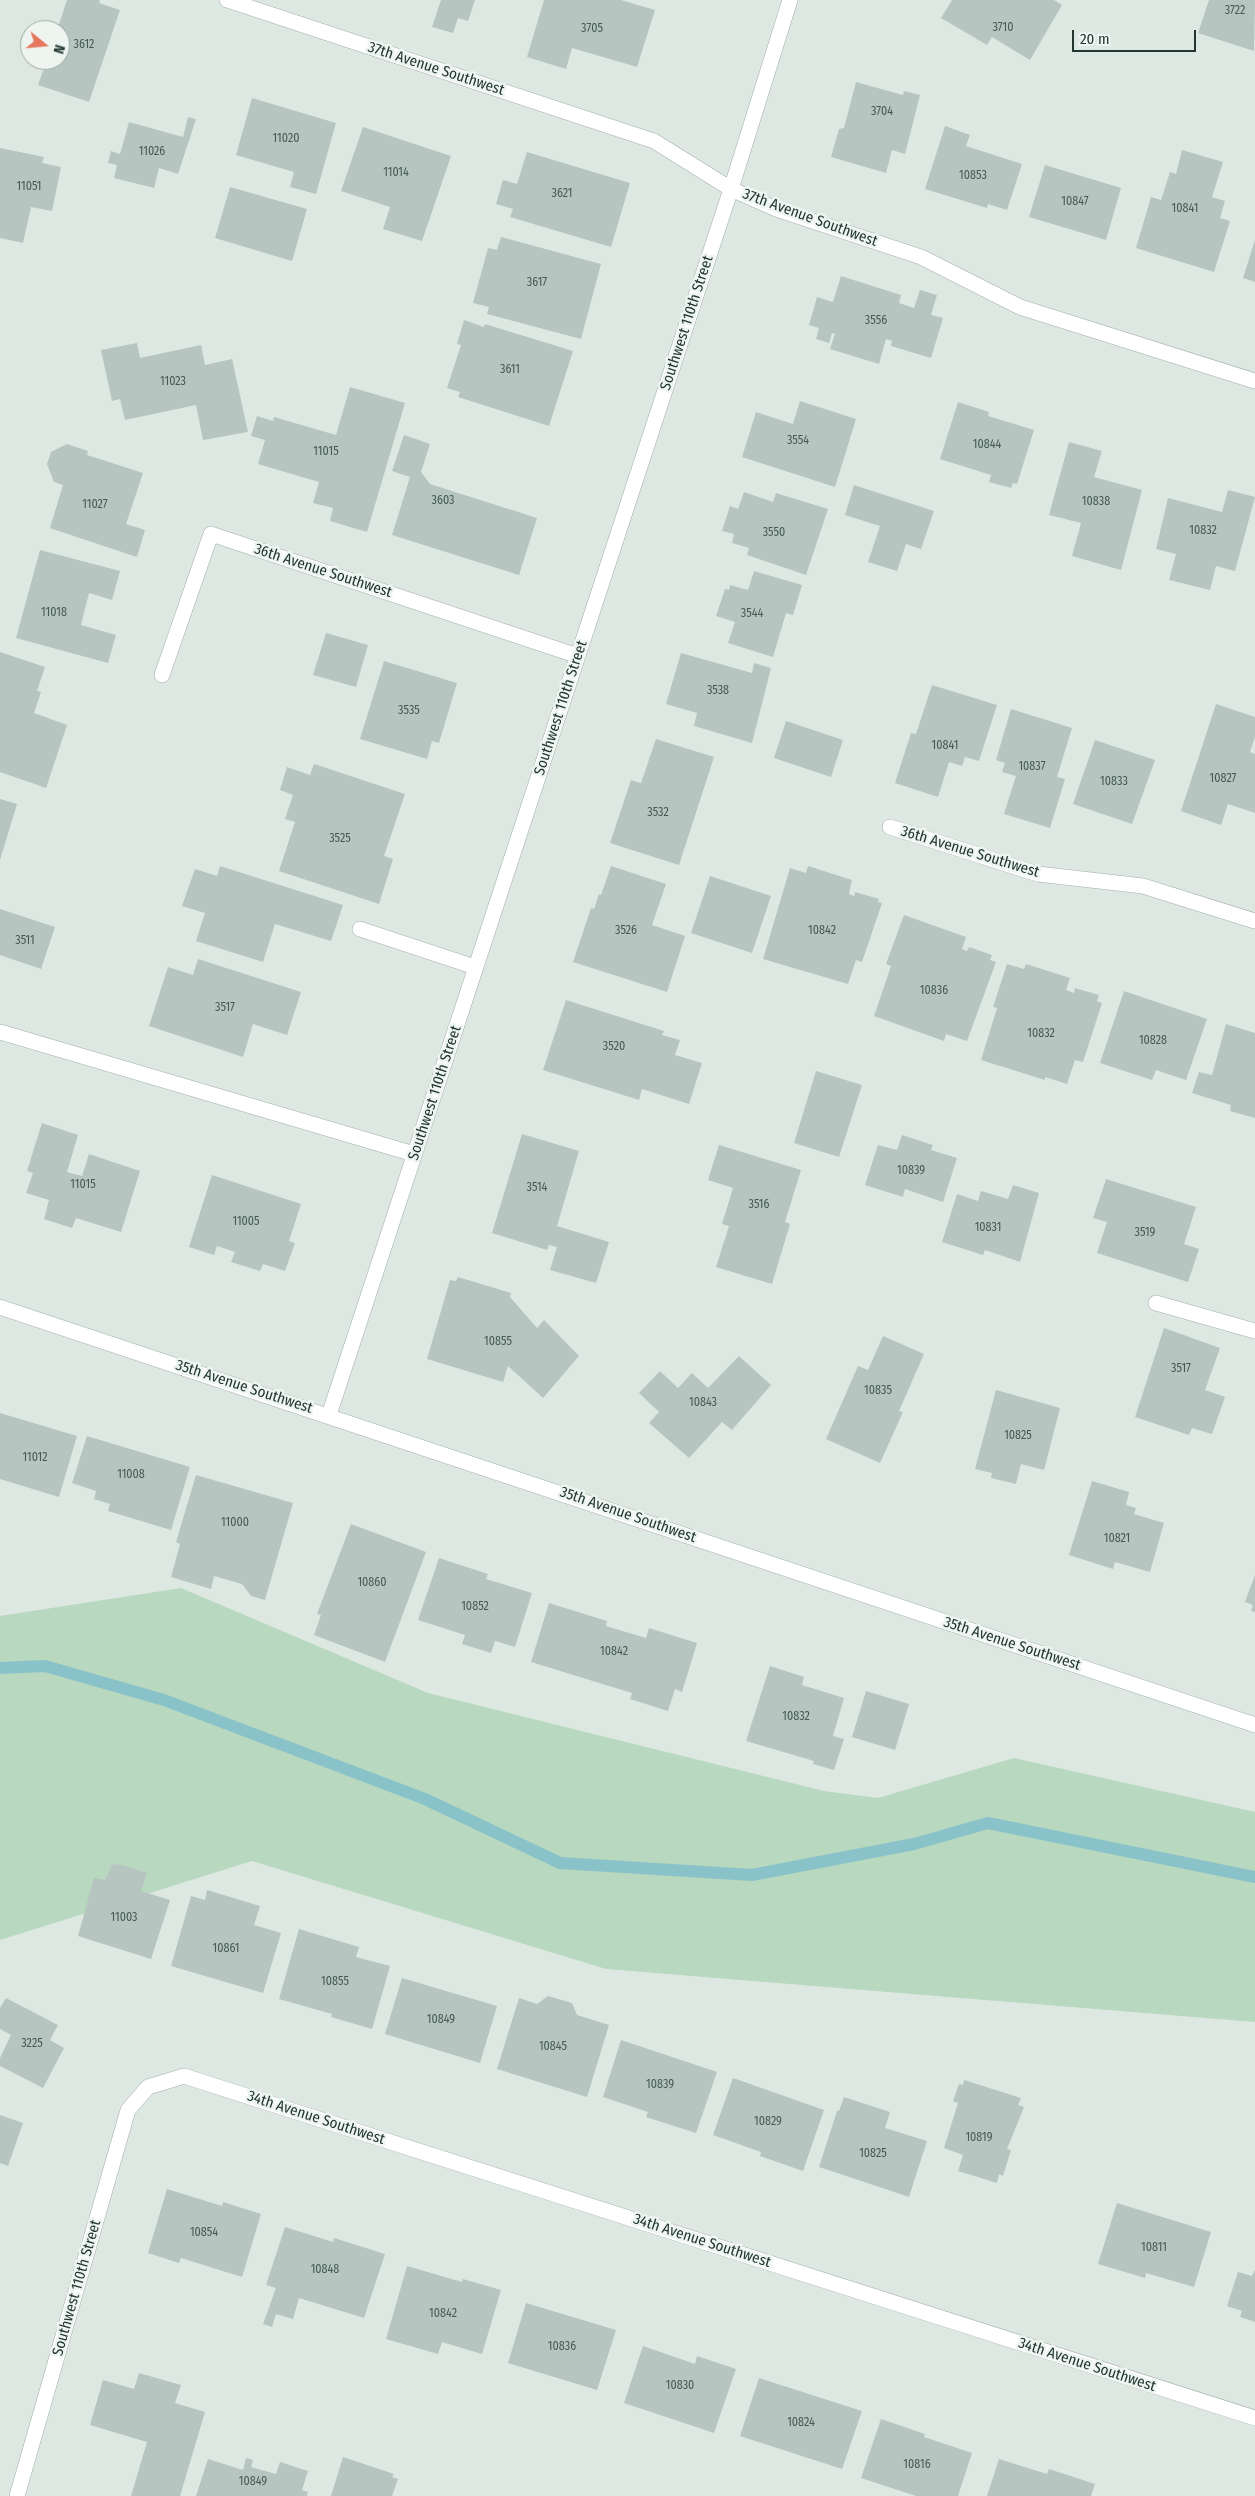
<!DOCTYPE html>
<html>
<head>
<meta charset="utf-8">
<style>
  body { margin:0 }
  #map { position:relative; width:1255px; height:2496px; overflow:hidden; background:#dee8e3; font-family:"Fira Sans Condensed",sans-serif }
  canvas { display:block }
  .north { position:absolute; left:20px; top:20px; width:50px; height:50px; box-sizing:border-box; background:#eef5f1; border:1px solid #9ca9a3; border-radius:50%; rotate:107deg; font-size:14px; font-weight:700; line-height:20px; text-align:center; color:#21362f }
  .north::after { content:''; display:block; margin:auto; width:18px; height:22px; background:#e5785e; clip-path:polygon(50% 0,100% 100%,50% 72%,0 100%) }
  .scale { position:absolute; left:1072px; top:30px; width:124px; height:22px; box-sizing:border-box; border:2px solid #21362f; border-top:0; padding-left:6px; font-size:15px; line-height:18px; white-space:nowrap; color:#21362f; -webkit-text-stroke:4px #eef5f1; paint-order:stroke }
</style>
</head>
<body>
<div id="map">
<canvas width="1255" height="2496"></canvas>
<div class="north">N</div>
<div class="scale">20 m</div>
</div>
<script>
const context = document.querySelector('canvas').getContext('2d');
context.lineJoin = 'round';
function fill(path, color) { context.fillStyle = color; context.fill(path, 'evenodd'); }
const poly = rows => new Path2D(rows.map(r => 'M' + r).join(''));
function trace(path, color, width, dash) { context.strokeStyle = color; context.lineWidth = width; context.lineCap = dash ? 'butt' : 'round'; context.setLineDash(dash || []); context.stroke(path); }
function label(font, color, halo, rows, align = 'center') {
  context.font = font + ' "Fira Sans Condensed",sans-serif'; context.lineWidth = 5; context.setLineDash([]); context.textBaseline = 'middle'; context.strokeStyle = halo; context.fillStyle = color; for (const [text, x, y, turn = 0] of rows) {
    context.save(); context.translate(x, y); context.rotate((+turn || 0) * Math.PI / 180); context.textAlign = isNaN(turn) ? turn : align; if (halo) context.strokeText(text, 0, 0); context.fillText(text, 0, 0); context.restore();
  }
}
const green = poly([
  [181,1588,428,1693,824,1791,878,1798,1014,1758,1255,1812,1255,2022,606,1969,252,1861,0,1940,0,1616]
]);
const stream = poly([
  [0,1668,45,1666,164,1700,425,1799,560,1863,752,1875,914,1844,988,1823,1255,1877]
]);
const building = poly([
  [67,0,100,0,99,3,120,10,89,102,38,85,47,60,60,60,60,30,57,30],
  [441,0,475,0,468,21,458,18,453,33,432,27],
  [544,0,621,0,655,10,637,67,572,48,566,69,527,57],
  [952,0,1054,0,1062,5,1030,60,992,37,987,45,941,18],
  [1209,0,1255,0,1254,51,1198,33],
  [856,82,903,95,904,91,920,95,905,154,892,150,886,173,831,157,839,129,844,128],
  [252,98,336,123,316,194,290,187,294,172,236,155],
  [188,117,196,119,178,174,159,168,154,188,114,178,117,165,108,163,111,151,120,154,129,122,183,137],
  [945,126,970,135,966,146,1022,164,1007,210,988,204,987,208,925,189],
  [363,127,451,156,422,241,383,229,390,207,341,191],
  [0,148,44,157,42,163,61,167,52,211,31,207,23,243,0,238],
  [1182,150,1223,162,1212,197,1225,201,1220,218,1230,221,1214,272,1136,248,1151,197,1161,200,1170,172,1176,174],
  [527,152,630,183,611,247,510,217,513,209,496,204,503,180,517,184],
  [1045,165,1121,188,1106,240,1029,217],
  [230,187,307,209,292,261,215,238],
  [501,237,601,264,581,339,487,314,489,307,473,303,488,248,497,250],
  [1255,240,1255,282,1243,278],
  [841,276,901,295,899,303,914,308,920,290,937,295,931,315,943,318,931,358,891,346,892,341,886,339,879,364,830,349,835,334,832,333,829,343,816,339,819,328,809,325,817,297,833,302],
  [464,320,484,327,485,324,573,351,549,426,458,397,460,392,447,388,461,345,457,344],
  [137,343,140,358,201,345,205,365,232,359,248,432,203,440,196,405,125,420,120,399,112,401,101,350],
  [350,387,405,403,367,532,330,521,333,508,313,503,319,482,258,464,265,440,251,436,257,416,273,421,274,417,336,435],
  [800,401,856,419,835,487,742,457,756,412,793,424],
  [958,402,989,412,988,416,1034,430,1017,484,1013,483,1011,488,989,482,991,475,940,459],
  [404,435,430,444,421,472,430,484,537,518,519,575,392,535,410,477,392,471],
  [1069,442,1102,451,1094,477,1142,490,1121,570,1072,556,1081,523,1049,515],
  [67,444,88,451,87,455,143,473,126,524,145,530,137,557,50,528,63,485,54,482,47,464,51,452],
  [854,485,934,511,921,549,906,544,897,571,868,562,880,526,845,515],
  [1228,490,1255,497,1235,571,1216,566,1210,590,1169,580,1176,554,1156,549,1168,498,1222,512],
  [744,492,773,502,776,493,828,509,806,575,747,555,749,548,732,543,734,534,722,531,730,506,738,509],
  [40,550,120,571,112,600,89,593,81,625,116,635,108,663,16,638],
  [754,571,802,585,793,615,786,613,773,657,728,643,735,622,716,616,725,589,729,590,730,585,748,590],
  [326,633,368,645,356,687,313,675],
  [0,652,45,667,37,691,41,692,34,713,67,725,46,788,0,772],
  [681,653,752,673,754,663,771,668,752,743,694,726,697,713,666,704],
  [384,661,457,683,439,743,432,741,427,759,360,739],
  [932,685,997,705,979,761,965,757,962,766,949,762,938,797,895,783,911,733,916,734],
  [1216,704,1255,717,1255,737,1250,752,1255,754,1255,813,1228,804,1221,825,1181,811],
  [1011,709,1072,728,1057,777,1065,779,1050,828,1004,814,1016,776,1002,772,1005,763,996,760],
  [786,721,843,740,831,777,774,758],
  [656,739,714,757,679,865,610,843,631,780,641,783],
  [1095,740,1155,760,1132,824,1073,804],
  [314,764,405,794,384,856,393,859,379,904,279,871,295,822,285,819,293,795,280,790,287,767,310,775],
  [0,799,17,804,0,860],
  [220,866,343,905,331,941,275,924,263,962,196,941,205,913,182,906,195,869,217,876],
  [611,866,666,884,652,925,685,936,667,992,573,962,591,908,594,909,599,894,601,895],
  [808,866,852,880,849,894,854,896,855,892,879,899,878,902,882,903,862,962,856,960,848,984,763,959,790,868,806,873],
  [710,876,771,896,752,953,691,933],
  [0,909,55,927,41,969,0,955],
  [904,915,966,937,962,949,967,951,969,947,992,955,990,960,996,962,967,1041,946,1034,944,1041,874,1016,891,966,886,964],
  [198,959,301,992,287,1035,253,1024,243,1057,149,1026,168,967,193,975],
  [1007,964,1024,969,1026,964,1070,978,1066,990,1074,993,1075,988,1099,995,1097,1001,1102,1003,1083,1062,1075,1060,1067,1084,1045,1077,1045,1080,981,1060,997,1008,993,1007],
  [1124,991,1207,1019,1186,1080,1156,1070,1152,1080,1100,1063],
  [566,1000,664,1031,662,1035,680,1040,675,1055,702,1063,689,1104,642,1089,639,1100,543,1070],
  [1226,1024,1255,1033,1255,1118,1230,1111,1231,1105,1192,1093,1199,1072,1212,1075],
  [816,1071,862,1085,839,1157,794,1143],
  [42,1123,78,1135,67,1172,82,1176,89,1154,140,1171,121,1232,76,1218,72,1228,44,1219,49,1200,26,1193,33,1173,27,1171],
  [522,1134,579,1151,557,1226,609,1242,596,1283,550,1270,557,1247,549,1245,547,1250,492,1233],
  [902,1135,933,1145,931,1150,957,1158,943,1202,905,1189,903,1197,865,1185,878,1145,897,1150],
  [719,1145,801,1170,785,1222,790,1224,772,1284,716,1267,729,1226,722,1224,733,1188,708,1180],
  [212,1175,301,1204,289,1241,295,1243,285,1271,263,1264,260,1271,231,1262,235,1252,217,1246,214,1255,189,1247],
  [1106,1179,1196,1207,1184,1244,1199,1249,1188,1282,1097,1253,1107,1222,1093,1218],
  [1013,1185,1039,1193,1020,1262,985,1250,983,1255,942,1242,957,1194,978,1201,981,1191,1008,1199],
  [458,1277,511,1293,510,1297,537,1328,544,1320,579,1356,543,1398,508,1366,503,1382,427,1359,450,1280,456,1281],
  [1164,1328,1220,1348,1205,1390,1225,1397,1212,1434,1192,1428,1189,1435,1135,1417],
  [883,1336,924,1354,899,1411,903,1412,880,1463,826,1439,858,1366,868,1370],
  [739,1356,771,1385,732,1430,722,1422,689,1458,649,1423,659,1412,639,1393,660,1371,678,1388,692,1373,708,1388],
  [996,1390,1060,1408,1044,1470,1021,1464,1016,1484,991,1478,992,1473,975,1469],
  [0,1413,77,1436,59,1497,0,1479],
  [87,1436,190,1467,171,1530,108,1511,110,1504,94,1499,96,1491,72,1483],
  [196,1475,293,1503,265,1600,251,1596,242,1584,214,1576,211,1589,171,1577,180,1544,176,1542],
  [1092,1481,1129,1492,1126,1505,1136,1508,1134,1514,1164,1523,1150,1572,1115,1562,1113,1569,1069,1555],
  [351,1524,426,1552,385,1662,314,1635,321,1615,317,1614],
  [439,1558,488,1574,486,1579,532,1593,515,1647,495,1641,491,1653,462,1644,465,1635,418,1620],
  [1255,1575,1255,1612,1251,1611,1253,1605,1245,1602],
  [549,1603,607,1621,606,1626,646,1638,649,1628,697,1643,682,1692,675,1689,668,1711,630,1699,632,1693,531,1662],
  [770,1666,804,1677,802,1685,844,1698,833,1736,844,1739,834,1770,813,1764,814,1761,746,1741],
  [866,1691,909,1704,895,1750,852,1737],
  [119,1864,147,1873,141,1891,170,1900,151,1959,78,1936,94,1878,105,1880,112,1865],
  [207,1890,260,1906,254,1925,281,1933,263,1993,171,1966,191,1896,205,1900],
  [299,1929,359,1947,356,1957,390,1966,372,2029,331,2017,332,2014,279,1999],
  [402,1978,497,2006,480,2063,385,2034],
  [548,1996,572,2003,577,2015,609,2025,587,2097,497,2069,519,1998,537,2004],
  [6,1998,58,2025,50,2040,64,2048,43,2088,0,2066,0,2058,11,2035,0,2029,0,2008],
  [621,2040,717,2072,696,2133,646,2117,648,2112,603,2097],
  [733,2078,824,2110,803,2171,760,2156,761,2152,713,2135],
  [964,2080,1021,2098,1018,2105,1024,2107,1007,2149,1011,2150,1003,2176,999,2174,997,2183,958,2171,963,2155,944,2148,958,2103,953,2101,959,2084,963,2085],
  [844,2097,890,2112,885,2128,927,2141,909,2197,819,2167,837,2111,839,2111],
  [0,2115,23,2123,8,2166,0,2163],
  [167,2189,222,2206,223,2202,261,2214,242,2277,181,2258,179,2263,148,2253],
  [1117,2203,1211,2232,1194,2287,1146,2273,1145,2278,1098,2264],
  [285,2227,333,2242,334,2238,385,2254,364,2318,299,2298,293,2319,276,2314,272,2327,263,2324,276,2288,266,2285],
  [407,2266,462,2282,463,2279,501,2290,482,2354,442,2342,438,2354,386,2339],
  [1255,2270,1255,2322,1240,2317,1242,2311,1227,2306,1238,2272,1252,2276],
  [526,2303,616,2330,597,2390,508,2363],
  [643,2346,695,2364,697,2356,736,2369,714,2433,624,2403],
  [139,2373,181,2385,175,2403,205,2412,180,2496,131,2496,147,2442,90,2425,103,2380,134,2389],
  [759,2378,862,2411,842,2469,740,2436],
  [881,2419,925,2434,924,2437,972,2453,958,2496,916,2496,861,2478],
  [343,2457,394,2474,392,2477,398,2479,392,2496,331,2496],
  [246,2458,253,2460,251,2467,276,2474,280,2462,308,2471,302,2490,308,2492,307,2496,196,2496,208,2459,243,2470],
  [999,2459,1047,2474,1049,2469,1095,2484,1091,2496,987,2496]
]);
const minor = poly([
  [227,0,654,141,731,189,776,209,921,257,1020,307,1255,381],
  [162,675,211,534,578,656],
  [890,827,1038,874,1143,886,1255,921],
  [360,929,475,967],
  [0,1032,414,1154],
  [1156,1303,1255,1331],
  [0,1307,1255,1725],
  [329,1415,731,189,790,0],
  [17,2496,128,2110,148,2087,184,2076,1255,2418]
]);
const numberNames = [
  ["3722",1235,11],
  ["3710",1003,28],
  ["3705",592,29],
  ["3612",84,45],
  ["3704",882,112],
  ["11020",286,139],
  ["11026",152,152],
  ["11014",396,173],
  ["10853",973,176],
  ["11051",29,187],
  ["3621",562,194],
  ["10847",1075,202],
  ["10841",1185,209],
  ["3617",537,283],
  ["3556",876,321],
  ["3611",510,370],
  ["11023",173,382],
  ["3554",798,441],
  ["10844",987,445],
  ["11015",326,452],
  ["3603",443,501],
  ["10838",1096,502],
  ["11027",95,505],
  ["10832",1203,531],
  ["3550",774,533],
  ["11018",54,613],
  ["3544",752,614],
  ["3538",718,691],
  ["3535",409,711],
  ["10841",945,746],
  ["10837",1032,767],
  ["10827",1223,779],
  ["10833",1114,782],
  ["3532",658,813],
  ["3525",340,839],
  ["3526",626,931],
  ["10842",822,931],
  ["3511",25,941],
  ["10836",934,991],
  ["3517",225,1008],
  ["10832",1041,1034],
  ["10828",1153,1041],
  ["3520",614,1047],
  ["10839",911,1171],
  ["11015",83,1185],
  ["3514",537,1188],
  ["3516",759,1205],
  ["11005",246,1222],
  ["10831",988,1228],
  ["3519",1145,1233],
  ["10855",498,1342],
  ["3517",1181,1369],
  ["10835",878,1391],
  ["10843",703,1403],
  ["10825",1018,1436],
  ["11012",35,1458],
  ["11008",131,1475],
  ["11000",235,1523],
  ["10821",1117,1539],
  ["10860",372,1583],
  ["10852",475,1607],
  ["10842",614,1652],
  ["10832",796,1717],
  ["11003",124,1918],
  ["10861",226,1949],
  ["10855",335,1982],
  ["10849",441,2020],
  ["3225",32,2044],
  ["10845",553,2047],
  ["10839",660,2085],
  ["10829",768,2122],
  ["10819",979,2138],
  ["10825",873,2154],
  ["10854",204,2233],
  ["10811",1154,2248],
  ["10848",325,2270],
  ["10842",443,2314],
  ["10836",562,2347],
  ["10830",680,2386],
  ["10824",801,2423],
  ["10816",917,2465],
  ["10849",253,2482]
];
const streetNames = [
  ["37th Avenue Southwest",436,69,18],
  ["37th Avenue Southwest",810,218,20],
  ["Southwest 110th Street",687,323,-72],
  ["36th Avenue Southwest",323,571,18],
  ["Southwest 110th Street",561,708,-72],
  ["36th Avenue Southwest",970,852,17],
  ["Southwest 110th Street",435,1093,-72],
  ["35th Avenue Southwest",244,1387,18],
  ["35th Avenue Southwest",628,1515,19],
  ["35th Avenue Southwest",1012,1644,18],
  ["34th Avenue Southwest",316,2118,18],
  ["34th Avenue Southwest",702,2241,18],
  ["Southwest 110th Street",77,2288,-74],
  ["34th Avenue Southwest",1087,2365,18]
];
fill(green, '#b8d8bf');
trace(stream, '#89c3c9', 12);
fill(building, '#b6c5bf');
trace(minor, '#a2afa9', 16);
trace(minor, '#fff', 15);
label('12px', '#465a53', null, numberNames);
label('15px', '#21362f', '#eef5f1', streetNames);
</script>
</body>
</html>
